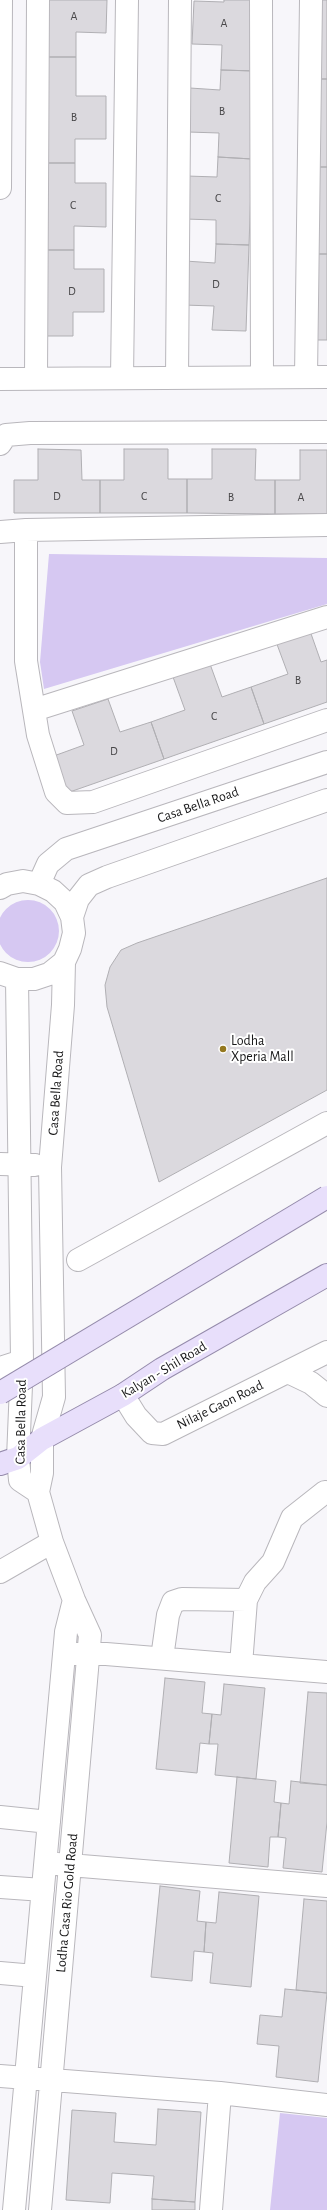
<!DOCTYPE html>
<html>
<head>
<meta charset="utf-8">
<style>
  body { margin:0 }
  canvas { display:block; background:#f7f6fa }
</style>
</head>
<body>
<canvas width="327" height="2210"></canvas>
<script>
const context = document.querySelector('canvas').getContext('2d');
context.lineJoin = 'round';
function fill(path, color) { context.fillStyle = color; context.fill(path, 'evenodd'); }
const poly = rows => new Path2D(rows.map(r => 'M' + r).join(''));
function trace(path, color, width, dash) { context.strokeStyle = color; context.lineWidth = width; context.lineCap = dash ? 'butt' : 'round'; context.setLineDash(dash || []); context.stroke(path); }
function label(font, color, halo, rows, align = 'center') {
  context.font = font + ' "Alegreya Sans",sans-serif'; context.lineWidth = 4; context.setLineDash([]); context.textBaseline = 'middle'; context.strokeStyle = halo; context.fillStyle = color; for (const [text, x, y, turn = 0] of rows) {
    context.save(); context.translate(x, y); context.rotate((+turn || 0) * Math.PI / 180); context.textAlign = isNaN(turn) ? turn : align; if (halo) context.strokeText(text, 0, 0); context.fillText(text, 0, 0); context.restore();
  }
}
const green = poly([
  [49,554,327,558,327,604,44,689,40,662],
  '-3 931a31 31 0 1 1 62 0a31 31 0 1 1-62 0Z',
  [280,2113,327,2118,327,2210,270,2210]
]);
const building = poly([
  [42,0,107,0,106,33,76,32,76,57,42,57,42,0],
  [224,0,255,0,255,71,221,70,222,45,192,44,194,1,224,2,224,0],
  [317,0,327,0,327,79,316,79,317,0],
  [42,57,76,57,76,96,106,96,106,139,75,139,75,163,41,163,42,57],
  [221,70,255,71,252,159,218,157,219,133,188,132,190,88,220,90,221,70],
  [316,79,327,79,327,167,316,167,316,79],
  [218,157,252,159,249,245,216,244,216,220,185,219,187,176,217,177,218,157],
  [41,163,75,163,75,183,106,183,106,227,74,226,74,250,41,250,41,163],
  [316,167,327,167,327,254,315,254,316,167],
  [216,244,249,245,246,331,212,330,214,306,183,305,185,261,215,263,216,244],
  [41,250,74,250,74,269,104,269,104,312,73,312,73,336,40,336,41,250],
  [315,254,327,254,327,340,314,340,315,254],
  [38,449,81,450,82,480,100,480,100,513,14,513,14,480,38,480,38,449],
  [124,449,168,449,168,479,187,479,187,513,100,513,100,480,124,480,124,449],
  [212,449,256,449,255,480,275,480,275,514,187,513,187,479,212,479,212,449],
  [300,450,327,450,327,514,275,514,275,480,300,480,300,450],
  [309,628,321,662,327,660,327,702,264,724,251,687,288,674,275,639,309,628],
  [210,664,222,697,251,687,264,724,164,759,151,722,185,710,173,677,210,664],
  [108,699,120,732,151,722,164,759,64,794,51,757,84,745,72,711,108,699],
  [327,878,327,1090,159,1182,107,1007,105,985,110,967,121,950,137,943,327,878],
  [165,1678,205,1682,202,1713,212,1714,209,1744,200,1743,197,1773,156,1769,165,1678],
  [224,1684,265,1688,256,1779,215,1775,218,1744,209,1744,212,1714,221,1715,224,1684],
  [308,1692,327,1693,327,1785,300,1783,308,1692],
  [237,1777,276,1781,274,1802,281,1803,278,1837,270,1837,268,1867,229,1863,237,1777],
  [291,1781,327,1785,327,1822,322,1872,283,1868,286,1838,278,1837,281,1803,289,1804,291,1781],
  [160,1886,200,1891,197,1921,206,1922,204,1952,194,1951,192,1981,151,1977,160,1886],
  [219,1892,259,1896,251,1987,210,1983,213,1953,204,1952,206,1922,216,1923,219,1892],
  [304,1899,327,1901,327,1993,296,1990,304,1899],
  [285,1989,327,1993,318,2082,276,2077,279,2046,257,2044,260,2015,282,2017,285,1989],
  [158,2109,201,2112,195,2202,152,2199,154,2176,112,2173,110,2203,66,2200,72,2110,116,2113,114,2142,156,2145,158,2109],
  [152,2199,195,2202,195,2210,152,2210,152,2199]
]);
const minor = poly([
  [261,0,262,377],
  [0,188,1,0],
  [306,377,311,0],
  [36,378,38,0],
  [122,378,127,0],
  [177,378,180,0],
  [0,379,327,377],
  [0,444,6,435,30,433,327,432],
  [26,530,26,661,38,735,56,792,67,803,93,802,327,720],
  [0,532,26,530,327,525],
  [34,710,327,617],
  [39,884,48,864,66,849,327,762],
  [0,888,7,884,23,881,39,884,53,891,65,902,72,917,74,933,70,949,64,962,49,974,34,979,17,979,0,973],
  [72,917,78,899,89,885,107,877,327,800],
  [17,979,22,1361,18,1458,20,1480,38,1492],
  [0,1164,35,1165],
  [78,1260,327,1123],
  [0,1368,22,1361],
  [288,1372,311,1383,327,1396],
  [123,1395,136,1416,152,1433,163,1434,327,1352],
  [0,1572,52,1542],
  [75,1654,106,1654,327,1672],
  [162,1658,168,1615,173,1602,182,1599,246,1600],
  [241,1665,246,1600,255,1582,273,1562,292,1518,325,1492],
  [0,1817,49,1822],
  [57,1864,327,1886],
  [0,1887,43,1890],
  [0,1973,35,1976],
  [0,2076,220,2093,327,2105],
  [14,2210,66,1632,74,1600],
  [40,2210,90,1635,74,1600,52,1542,38,1492,42,1473,42,1439,54,1397,50,1167,63,1005,64,962],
  [211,2210,220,2093]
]);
const major = poly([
  [0,1464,18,1458,42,1439,123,1395,162,1369,327,1275]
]);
const majorBridge = poly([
  [0,1393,327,1197]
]);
const markers = [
  [223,1049,4,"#94781f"]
];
const numberNames = [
  ["A",74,16],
  ["A",224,23],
  ["B",222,111],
  ["B",74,117],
  ["C",218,198],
  ["C",73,205],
  ["D",216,284],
  ["D",72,291],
  ["D",57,496],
  ["C",144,496],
  ["B",231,497],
  ["A",301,497],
  ["B",298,680],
  ["C",214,716],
  ["D",114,751]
];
const streetNames = [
  ["Casa Bella Road",198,805,-19],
  ["Casa Bella Road",56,1093,-86],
  ["Kalyan - Shil Road",164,1370,-31],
  ["Nilaje Gaon Road",220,1405,-26],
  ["Casa Bella Road",21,1422,-89],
  ["Lodha Casa Rio Gold Road",67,1903,-85]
];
const poiNames = [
  ["Lodha",231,1041],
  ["Xperia Mall",231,1057]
];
fill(green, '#d6c8f2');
fill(building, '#dbd9de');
trace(building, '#b0afb3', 1);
trace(minor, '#b9b7bc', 24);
trace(major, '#958bab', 24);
trace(minor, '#fff', 22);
trace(major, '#e8dffb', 22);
trace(majorBridge, '#958bab', 24, []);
trace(majorBridge, '#e8dffb', 22);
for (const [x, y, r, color] of markers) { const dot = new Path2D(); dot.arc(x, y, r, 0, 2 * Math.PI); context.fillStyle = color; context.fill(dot); trace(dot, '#fff', 1.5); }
label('12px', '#49484a', null, numberNames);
label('14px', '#181819', '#fff', streetNames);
label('14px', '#181819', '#fff', poiNames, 'left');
</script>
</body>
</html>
